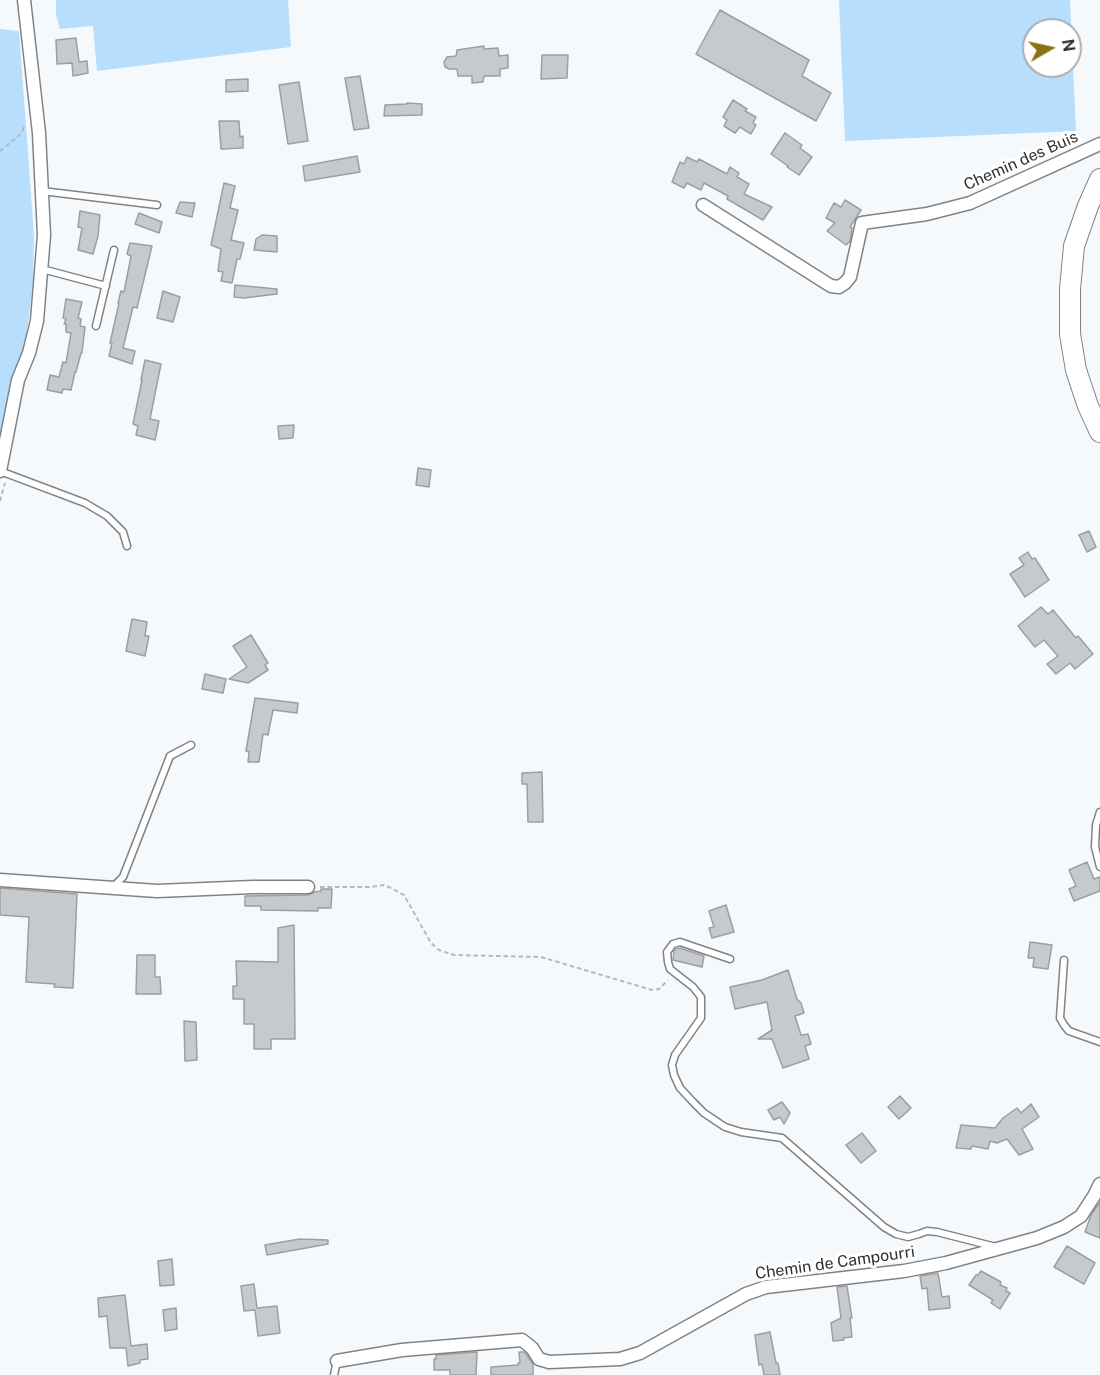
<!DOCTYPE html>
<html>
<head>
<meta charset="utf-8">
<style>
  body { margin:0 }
  #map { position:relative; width:1100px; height:1375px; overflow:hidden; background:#f6f9fc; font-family:"Public Sans",sans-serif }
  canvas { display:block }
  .north { position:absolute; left:1022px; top:18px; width:60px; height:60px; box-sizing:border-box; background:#fff; border:2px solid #acadad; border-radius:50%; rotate:81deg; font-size:16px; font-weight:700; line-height:24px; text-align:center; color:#2f3132 }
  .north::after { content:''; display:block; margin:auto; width:21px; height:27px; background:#8c7114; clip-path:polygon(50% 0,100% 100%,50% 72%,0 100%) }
</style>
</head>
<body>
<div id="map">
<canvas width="1100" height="1375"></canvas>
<div class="north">N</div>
</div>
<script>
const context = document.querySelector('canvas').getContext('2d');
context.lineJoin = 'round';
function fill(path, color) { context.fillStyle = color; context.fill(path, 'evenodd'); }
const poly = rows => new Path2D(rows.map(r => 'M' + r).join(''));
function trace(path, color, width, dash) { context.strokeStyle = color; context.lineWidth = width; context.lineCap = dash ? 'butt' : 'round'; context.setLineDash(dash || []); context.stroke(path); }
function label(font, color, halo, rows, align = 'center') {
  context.font = font + ' "Public Sans",sans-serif'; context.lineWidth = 6; context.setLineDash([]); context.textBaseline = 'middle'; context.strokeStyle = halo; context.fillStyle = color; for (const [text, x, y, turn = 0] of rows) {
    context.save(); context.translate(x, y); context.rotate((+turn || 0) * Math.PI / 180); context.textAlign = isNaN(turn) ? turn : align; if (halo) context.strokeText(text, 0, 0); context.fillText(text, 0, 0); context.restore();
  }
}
const green = poly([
  [56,0,288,0,291,47,97,71,93,26,60,29,56,15],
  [839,0,1070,0,1076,131,845,141],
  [1034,30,1070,30,1070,66,1034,66],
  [0,29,19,31,34,235,33,281,28,325,0,461]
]);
const building = poly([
  [720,10,809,60,802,76,831,93,816,121,696,54,720,10],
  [76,38,79,62,87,61,88,73,73,76,72,63,57,64,56,40,76,38],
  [484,46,484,49,498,48,499,56,508,55,508,68,500,69,500,76,484,76,483,82,472,83,472,76,458,76,457,69,449,69,445,67,444,62,447,57,456,56,457,50,484,46],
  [542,55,568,55,567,78,541,79,542,55],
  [360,76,369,128,354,130,345,78,360,76],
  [248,79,248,91,226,92,226,80,248,79],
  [299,82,308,141,288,144,279,85,299,82],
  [733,100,747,109,745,111,756,117,753,123,756,125,751,134,740,127,735,133,724,126,727,120,723,117,733,100],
  [407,103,422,104,422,115,384,116,385,105,407,104,407,103],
  [219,121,239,121,240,137,243,136,243,148,221,149,219,121],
  [785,133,802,145,800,148,812,157,799,175,787,167,788,166,771,154,785,133],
  [357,156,360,172,305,181,303,166,357,156],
  [687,157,697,162,699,159,727,174,730,167,739,173,737,177,749,184,744,194,772,207,763,220,727,199,728,196,704,183,701,190,687,183,684,188,672,182,680,162,684,164,687,157],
  [224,183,235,186,230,208,238,210,231,240,244,243,240,259,237,259,232,283,221,281,223,272,218,271,221,249,211,245,224,183],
  [845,200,861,210,850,227,852,228,850,241,846,245,827,231,835,223,826,218,834,203,841,207,845,200],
  [180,202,195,203,192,217,176,213,180,202],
  [80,211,100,215,98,236,93,254,78,250,82,228,78,227,80,211],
  [139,213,162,222,159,233,135,224,139,213],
  [262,235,277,236,277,252,254,250,256,239,262,235],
  [130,243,152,246,137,308,133,307,123,348,135,351,132,364,109,356,112,343,110,343,119,303,118,303,121,291,124,292,131,256,127,254,130,243],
  [235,285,277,289,277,294,244,298,234,297,235,285],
  [163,291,180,297,173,322,157,318,163,291],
  [66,299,82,302,78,318,81,319,80,326,85,327,82,353,81,353,76,372,75,372,71,390,63,389,62,393,47,390,50,375,59,377,63,362,66,363,71,333,66,332,66,324,64,324,66,319,63,318,66,299],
  [145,360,161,364,150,419,159,421,155,440,136,435,138,426,133,424,142,380,141,380,145,360],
  [294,425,293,438,279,439,278,426,294,425],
  [418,468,431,470,429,487,416,485,418,468],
  [1089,531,1096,547,1087,552,1079,535,1089,531],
  [1028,552,1032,559,1035,558,1049,580,1025,597,1010,574,1024,565,1019,558,1028,552],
  [1041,607,1048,614,1053,610,1076,638,1078,636,1093,654,1075,669,1070,663,1056,674,1047,664,1058,656,1044,640,1035,647,1018,626,1041,607],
  [132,619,147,622,145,636,149,636,145,656,126,651,132,619],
  [251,635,268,663,265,665,268,670,248,683,229,679,247,667,233,646,251,635],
  [205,674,226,679,223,693,202,689,205,674],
  [255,698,298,703,297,713,273,710,268,735,263,734,259,762,248,762,249,752,246,751,255,698],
  [542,772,543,822,528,822,527,784,522,784,522,773,542,772],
  [1087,862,1094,879,1100,877,1100,891,1074,901,1069,889,1076,886,1069,870,1087,862],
  [0,888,77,894,73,988,54,987,55,984,26,982,29,917,0,915,0,888],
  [321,889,332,889,331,908,318,908,318,911,261,910,261,906,245,906,245,896,308,895,315,892,321,891,321,889],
  [726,905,734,932,712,938,709,928,714,927,709,911,726,905],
  [294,925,295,1039,271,1039,271,1049,254,1049,254,1024,244,1024,244,999,233,999,233,986,237,986,236,961,278,962,278,928,294,925],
  [1030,942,1052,945,1048,969,1033,967,1034,958,1028,958,1030,942],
  [680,948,704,956,702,967,673,960,674,951,676,949,680,948],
  [137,955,155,955,155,977,160,977,161,994,136,994,137,955],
  [788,970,797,999,801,1003,804,1013,795,1016,801,1035,808,1034,811,1044,805,1046,809,1059,783,1068,772,1039,758,1039,772,1030,767,1002,735,1009,730,987,762,980,788,970],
  [184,1021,196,1022,197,1060,185,1061,184,1021],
  [900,1096,911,1108,899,1119,888,1107,900,1096],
  [782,1102,790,1113,784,1124,780,1117,774,1120,768,1110,782,1102],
  [1031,1104,1039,1117,1022,1129,1033,1149,1019,1155,1007,1139,997,1143,990,1141,988,1149,972,1146,971,1149,956,1148,961,1125,995,1128,1003,1118,1017,1108,1021,1113,1031,1104],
  [862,1133,876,1151,861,1163,846,1145,862,1133],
  [1100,1202,1100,1238,1085,1232,1091,1215,1100,1202],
  [300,1239,328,1240,328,1244,267,1255,265,1245,300,1239],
  [1067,1246,1095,1263,1084,1284,1054,1267,1067,1246],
  [172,1259,174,1285,160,1286,158,1261,172,1259],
  [981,1271,1001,1282,1000,1285,1007,1288,1006,1291,1010,1293,1000,1309,991,1303,993,1300,969,1285,976,1275,978,1275,981,1271],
  [938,1273,942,1297,949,1296,950,1308,929,1310,927,1288,922,1289,920,1276,938,1273],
  [254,1284,257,1308,277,1306,280,1333,258,1336,255,1310,244,1311,241,1286,254,1284],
  [847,1286,852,1318,850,1318,852,1337,843,1338,844,1340,833,1341,831,1323,841,1318,837,1287,847,1286],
  [125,1295,131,1346,147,1344,148,1359,140,1360,140,1363,128,1366,126,1348,110,1348,107,1316,99,1317,98,1298,125,1295],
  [176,1308,177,1329,165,1331,163,1310,176,1308],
  [770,1332,776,1363,778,1363,780,1375,764,1375,762,1364,759,1365,755,1335,770,1332],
  [477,1352,476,1375,450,1375,450,1370,434,1370,434,1359,436,1359,436,1355,477,1352],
  [519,1352,524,1352,526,1354,533,1364,533,1375,491,1375,491,1367,518,1365,518,1363,520,1363,519,1352]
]);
const path = poly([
  [0,151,22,133,24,125],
  [0,501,5,483],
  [320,887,371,887,384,885,391,888,404,895,431,943,439,950,454,955,541,957,652,990,659,989,668,980]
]);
const service = poly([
  [42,191,157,205],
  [42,269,106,286],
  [96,326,114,250],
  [0,471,85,503,107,516,123,532,127,546],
  [1100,867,1095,847,1096,825,1100,812],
  [113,887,123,877,170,756,191,745],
  [730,959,680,942,673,944,667,952,668,962,670,969,693,987,701,997,701,1018,675,1055,672,1065,674,1075,680,1088,694,1103,704,1113,725,1127,741,1132,782,1138,884,1227,896,1234,908,1237,919,1234,927,1231,937,1232,996,1247],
  [1064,960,1060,1018,1064,1025,1069,1031,1100,1042],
  [334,1375,337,1361]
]);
const minor = poly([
  [703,205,831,286,839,287,845,283,850,277,862,223,927,214,970,203,1100,144],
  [0,471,18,380,29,353,37,321,44,235,39,133,24,0],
  [0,880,157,891,253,887,308,887],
  [337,1361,402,1350,522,1340,532,1348,539,1359,549,1362,620,1359,640,1353,746,1294,766,1287,904,1271,946,1263,1037,1238,1064,1227,1081,1216,1094,1196,1100,1184]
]);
const primary = poly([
  [1100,179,1088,206,1074,246,1070,289,1070,334,1076,370,1088,406,1100,432]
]);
const streetNames = [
  ["Chemin des Buis",1021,161,-24],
  ["Chemin de Campourri",835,1263,-8]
];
fill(green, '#b7defc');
fill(building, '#c7cacd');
trace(building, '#9c9fa2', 1.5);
trace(service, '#808386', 9);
trace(minor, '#808386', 15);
trace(primary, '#808386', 22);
trace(path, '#b6b9bb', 2, [4.5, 3]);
trace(service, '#fff', 6);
trace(minor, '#fff', 12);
trace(primary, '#fff', 20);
label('16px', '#2f3132', '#fff', streetNames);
</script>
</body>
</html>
